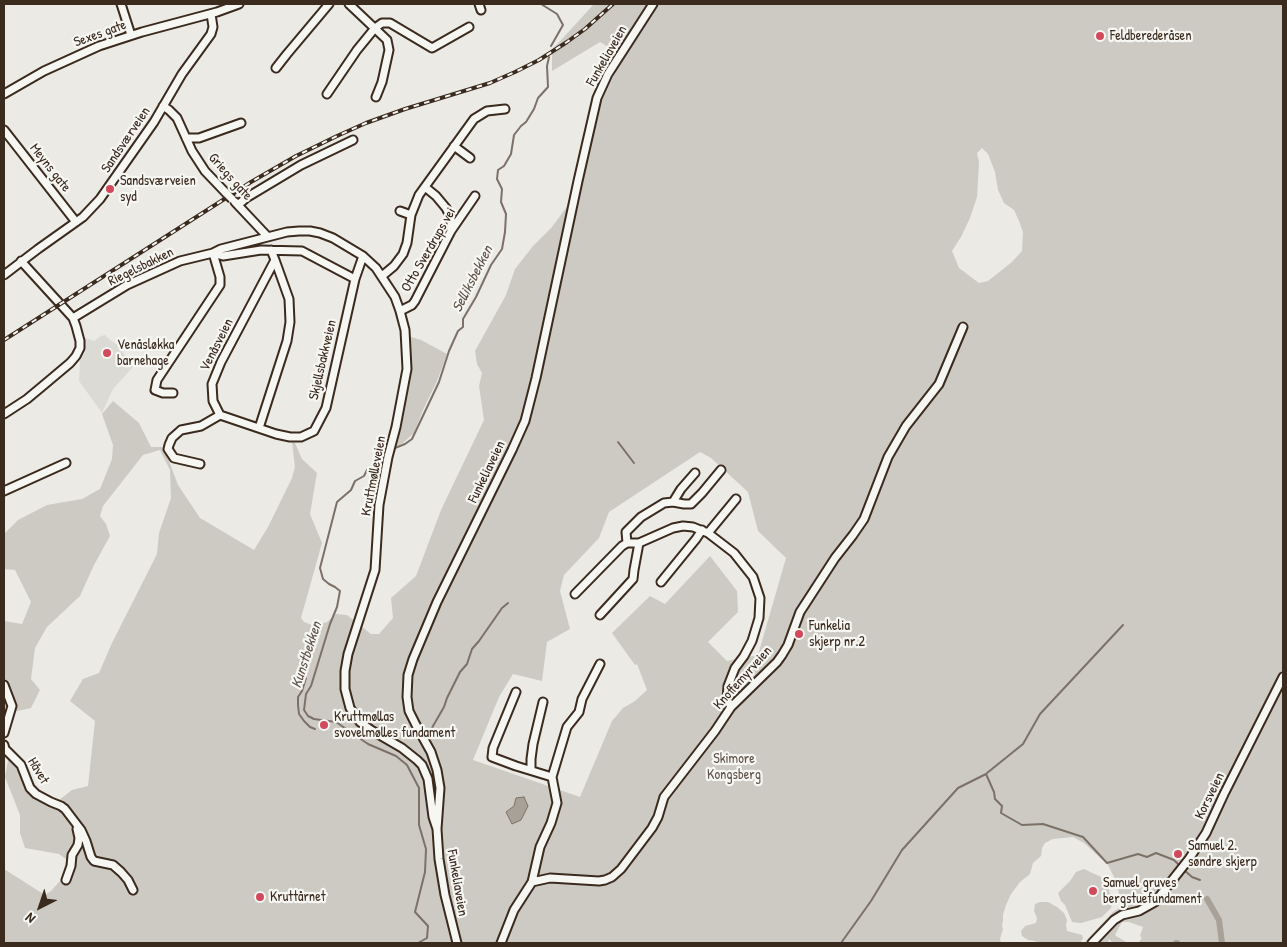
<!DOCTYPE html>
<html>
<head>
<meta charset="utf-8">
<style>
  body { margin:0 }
  #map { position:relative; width:1287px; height:947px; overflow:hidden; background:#ebeae5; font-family:"Patrick Hand",sans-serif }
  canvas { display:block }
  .frame { position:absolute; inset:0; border:5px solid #3b2a1e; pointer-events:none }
  .north { position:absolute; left:15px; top:882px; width:50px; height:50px; -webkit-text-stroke:4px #f6f6f2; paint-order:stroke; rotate:221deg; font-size:14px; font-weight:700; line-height:20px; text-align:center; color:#3b2a1e }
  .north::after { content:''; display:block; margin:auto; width:18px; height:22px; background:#3b2a1e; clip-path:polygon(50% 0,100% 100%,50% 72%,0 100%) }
</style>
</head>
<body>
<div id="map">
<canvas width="1287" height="947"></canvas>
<div class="frame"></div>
<div class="north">N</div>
</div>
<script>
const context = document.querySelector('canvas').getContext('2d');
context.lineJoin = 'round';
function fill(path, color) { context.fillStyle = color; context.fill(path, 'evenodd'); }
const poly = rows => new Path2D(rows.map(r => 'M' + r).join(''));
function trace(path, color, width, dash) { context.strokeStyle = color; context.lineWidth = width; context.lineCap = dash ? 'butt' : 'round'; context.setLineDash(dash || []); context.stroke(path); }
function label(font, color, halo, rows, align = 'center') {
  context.font = font + ' "Patrick Hand",sans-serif'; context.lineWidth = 4.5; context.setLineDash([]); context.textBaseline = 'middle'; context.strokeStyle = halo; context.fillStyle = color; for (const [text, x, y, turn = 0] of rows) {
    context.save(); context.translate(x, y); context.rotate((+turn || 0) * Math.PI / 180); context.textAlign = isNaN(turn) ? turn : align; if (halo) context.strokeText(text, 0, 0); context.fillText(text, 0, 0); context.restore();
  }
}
const built = poly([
  [105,335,110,340,119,346,133,367,113,389,102,413,79,381,80,361,85,352,83,337,94,341,101,336]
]);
const green = poly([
  [594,4,1283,4,1283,943,1138,943,1142,938,1140,936,1143,927,1129,922,1122,922,1115,935,1116,936,1128,943,1111,943,1112,942,1109,939,1108,941,1111,943,1084,943,1113,912,1122,906,1116,881,1108,865,1084,843,1073,837,1053,839,1045,843,1042,848,1041,856,1033,863,1030,874,1020,882,1011,894,1006,905,1003,915,1003,921,1002,926,1003,929,1000,939,1001,943,4,943,4,869,45,895,51,891,60,881,67,860,59,854,25,848,20,833,20,815,5,777,10,750,21,758,38,790,48,797,59,800,72,790,88,786,95,721,70,701,83,679,99,673,112,643,157,554,159,533,171,498,170,470,160,450,143,455,103,506,100,516,106,524,110,536,94,565,80,596,47,627,35,648,31,679,40,690,31,708,4,714,4,621,22,624,31,602,15,570,4,569,4,534,18,520,47,505,82,499,100,489,112,459,113,445,102,414,113,401,139,423,151,447,162,447,169,461,178,485,200,518,254,550,268,527,292,478,295,467,292,442,295,443,302,459,317,473,310,514,322,543,301,618,304,622,314,626,327,622,336,614,347,615,371,634,379,634,393,618,391,598,416,576,441,510,484,420,479,386,482,373,477,364,475,351,506,295,515,269,533,246,552,227,577,193,592,122,623,56,600,42,552,71,552,50],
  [982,148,988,154,995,172,998,190,1004,203,1014,210,1019,221,1023,232,1022,251,1012,262,988,281,979,283,959,268,952,251,961,237,970,218,977,197,979,162,977,153],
  [700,452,711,458,748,492,758,531,786,558,758,655,727,661,708,642,738,612,737,591,710,556,665,604,650,596,612,633,635,665,637,664,647,690,635,701,623,708,612,721,580,797,473,760,499,697,513,674,542,681,547,642,570,629,560,591,564,575,599,538,609,512],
  [411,337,421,340,447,354,437,381,423,410,414,433,403,443,397,446,403,418,411,361],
  [1084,869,1101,877,1108,885,1109,891,1113,900,1111,908,1102,917,1081,923,1072,922,1065,905,1061,901,1058,893,1070,881,1076,872],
  [1040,902,1048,902,1057,907,1064,913,1067,920,1066,925,1067,931,1082,935,1083,938,1080,943,1038,943,1035,941,1028,940,1022,936,1021,931,1025,926,1036,923,1037,918,1034,911,1035,904]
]);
const water = poly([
  [524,797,528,806,521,820,512,824,506,812,514,806,516,798,524,797]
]);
const stream = poly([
  [541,4,557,14,563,25,551,46],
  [618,442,634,463],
  [395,448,405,444,412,439,439,382,449,351,458,331,463,327,463,319,476,297,491,265,502,249,505,232,506,214,501,202,502,189,497,179,498,170,504,166,511,154,514,135,521,126,526,122,534,109,538,98,548,87,547,66,549,57],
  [367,470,364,476,355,481,351,490,337,502,320,568,323,579,329,584,335,587,340,591,337,607,330,624,311,686,306,694,304,710,308,716,314,719,336,722,368,744,396,756,407,765,419,788,419,825,426,849,425,872,415,912,428,926,427,938,418,943],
  [308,662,303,661,302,664,303,670,306,678,302,691,298,697,298,705,299,714,304,721,310,727,315,729],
  [432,728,433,726,444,707,447,698,460,672,467,664,472,649,479,641,502,608,508,603],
  [987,773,1023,744,1040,714,1123,625],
  [1184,870,1192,877,1200,880],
  [841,943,871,901,902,850,958,788,986,774,994,792,995,799,1002,806,1001,813,1022,825,1043,824,1083,837,1107,863,1138,854,1147,857,1156,853,1174,860,1180,866]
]);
const canal = poly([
  [1207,899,1219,920,1222,943],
  [1176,943,1177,943]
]);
const minor = poly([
  [121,4,131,35],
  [349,4,387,40,389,50,382,82,376,97],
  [479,4,481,10],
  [276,68,287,54,329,4],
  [4,94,44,71,99,46,142,32,217,12,239,4],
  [327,94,357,50,375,28,382,23,390,23,432,48,469,27],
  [163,106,169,110,177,118,192,151,205,171,226,193],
  [4,130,76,222],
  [186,138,199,138,241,123],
  [454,146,470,158],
  [425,187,436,196,446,208,451,218,451,231],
  [235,202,267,236],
  [238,205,246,198,301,165,353,140],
  [400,211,411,215,419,195,474,119,487,111,505,109],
  [213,253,223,256,261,250,302,251,355,279],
  [21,261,73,318,127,285,180,261,213,253,221,249,287,232,299,231,310,231,320,233,333,238,363,256,376,268,395,297,400,311,405,330,407,369,396,427,388,457,379,505,375,570,348,654,345,671,345,689,350,708,360,722,371,730,402,748,417,760,422,765,428,779,433,817,437,829],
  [4,275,38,249,83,217,100,199,154,122,182,74,211,34,213,27,211,14],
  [382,276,394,266,403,254,407,243,411,215],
  [400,311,412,305,415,301,451,231,475,196],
  [173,393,163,393,155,390,157,380,220,285,220,277,213,253],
  [4,414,27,399,45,384,70,363,76,356,80,348,80,341,76,326,73,318],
  [220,415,276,434,290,437,301,437,314,431,326,408,355,279,363,256],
  [259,428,287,341,290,322,289,299,275,260],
  [200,464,174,458,168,449,169,445,172,438,181,430,201,426,220,415,213,401,212,384,221,362,275,260,271,250],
  [4,491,66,463],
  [673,502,681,489,695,473],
  [708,533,736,499],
  [627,543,626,532,641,517,664,503,673,502,684,504,691,504,702,493,721,470],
  [661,582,696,539,702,530],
  [575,594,622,546,627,543,639,543,673,528,683,526,693,527,708,533,734,553,753,577,760,598,759,618,752,641,744,656,735,668,728,686,727,699,731,707],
  [600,615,633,579,634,570,639,543],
  [4,685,12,706,4,733],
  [516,692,493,748,492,757,516,766,552,777],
  [4,745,5,749,21,765,30,788,36,794,51,802,61,806,65,809,81,830,86,841,91,857,94,861,113,865,121,872,128,880,133,890],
  [531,770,531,759,533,744,543,702],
  [552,777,567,727,579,712,582,699,600,664],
  [66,880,71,866,72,855,78,845,79,838,77,829],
  [532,882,550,878,599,881,605,880,612,877,621,869,652,828,658,817,664,797,715,731,731,707,777,662,782,655,788,645,800,612,835,558,853,535,864,519,888,457,906,426,939,384,963,327],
  [457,943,445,895,439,859,437,829,440,788,437,770,431,752,416,725,409,711,407,697,408,675,413,659,437,602,512,450,525,421,536,378,578,181,597,98,608,74,653,4],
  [501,943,514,910,532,882,540,847,551,823,557,803,552,777],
  [1092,943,1114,920,1122,915,1139,911,1155,902,1189,859,1206,833,1224,794,1283,677]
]);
const rail = poly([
  [4,340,251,182,296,156,337,136,366,123,405,109,490,83,515,72,539,60,567,42,585,29,613,4]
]);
const minorBridge = poly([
  [226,193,232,199]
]);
const markers = [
  [1100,36,5,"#d1495b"],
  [110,189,5,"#d1495b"],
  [107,353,5,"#d1495b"],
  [799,634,5,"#d1495b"],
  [324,725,5,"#d1495b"],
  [1178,854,5,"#d1495b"],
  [1093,891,5,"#d1495b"],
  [260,897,5,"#d1495b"]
];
const streetNames = [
  ["Sexes gate",100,34,-20],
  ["Funkeliaveien",607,56,-60],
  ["Sandsværveien",126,140,-56],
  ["Meyns gate",50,168,52],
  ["Griegs gate",230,177,48],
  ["Otto Sverdrups vei",429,250,-60],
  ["Riegelsbakken",141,267,-26],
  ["Venåsveien",217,345,-63],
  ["Skjellsbakkveien",323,360,-77],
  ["Funkeliaveien",487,472,-64],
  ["Kruttmølleveien",374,476,-79],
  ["Knoffemyrveien",743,678,-48],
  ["Håvet",38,771,59],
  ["Korsveien",1210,796,-64],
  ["Funkeliaveien",457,883,80]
];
const poiNames = [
  ["Feldberederåsen",1110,36],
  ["Sandsværveien",120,181],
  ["syd",120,197],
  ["Venåsløkka",117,345],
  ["barnehage",117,361],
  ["Funkelia",809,626],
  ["skjerp nr.2",809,642],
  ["Kruttmøllas",334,717],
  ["svovelmølles fundament",334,733],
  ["Samuel 2.",1188,846],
  ["søndre skjerp",1188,862],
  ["Samuel gruves",1103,883],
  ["bergstuefundament",1103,899],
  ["Kruttårnet",270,897]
];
const parkNames = [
  ["Skimore",734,759],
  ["Kongsberg",734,775]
];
const waterNames = [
  ["Selliksbekken",473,279,-63],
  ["Kunstbekken",307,655,-72]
];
fill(built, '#dcdad4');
fill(green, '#cdcac4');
fill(water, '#a8a198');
trace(water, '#7c7167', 1);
trace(stream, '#7c7167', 2);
trace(canal, '#a8a198', 6);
trace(minor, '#3b2a1e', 11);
trace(minor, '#f6f6f2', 7);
trace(rail, '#3b2a1e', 4);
trace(rail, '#f6f6f2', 2, [5.5]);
trace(minorBridge, '#3b2a1e', 11, []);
trace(minorBridge, '#f6f6f2', 7);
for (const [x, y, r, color] of markers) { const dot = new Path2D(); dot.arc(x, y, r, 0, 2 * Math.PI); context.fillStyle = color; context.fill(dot); trace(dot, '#f6f6f2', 2); }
label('14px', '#3b2a1e', '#f6f6f2', streetNames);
label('14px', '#3b2a1e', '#f6f6f2', poiNames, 'left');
label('14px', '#605248', '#f6f6f2', parkNames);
label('italic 15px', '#615449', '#f6f6f2', waterNames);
</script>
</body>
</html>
